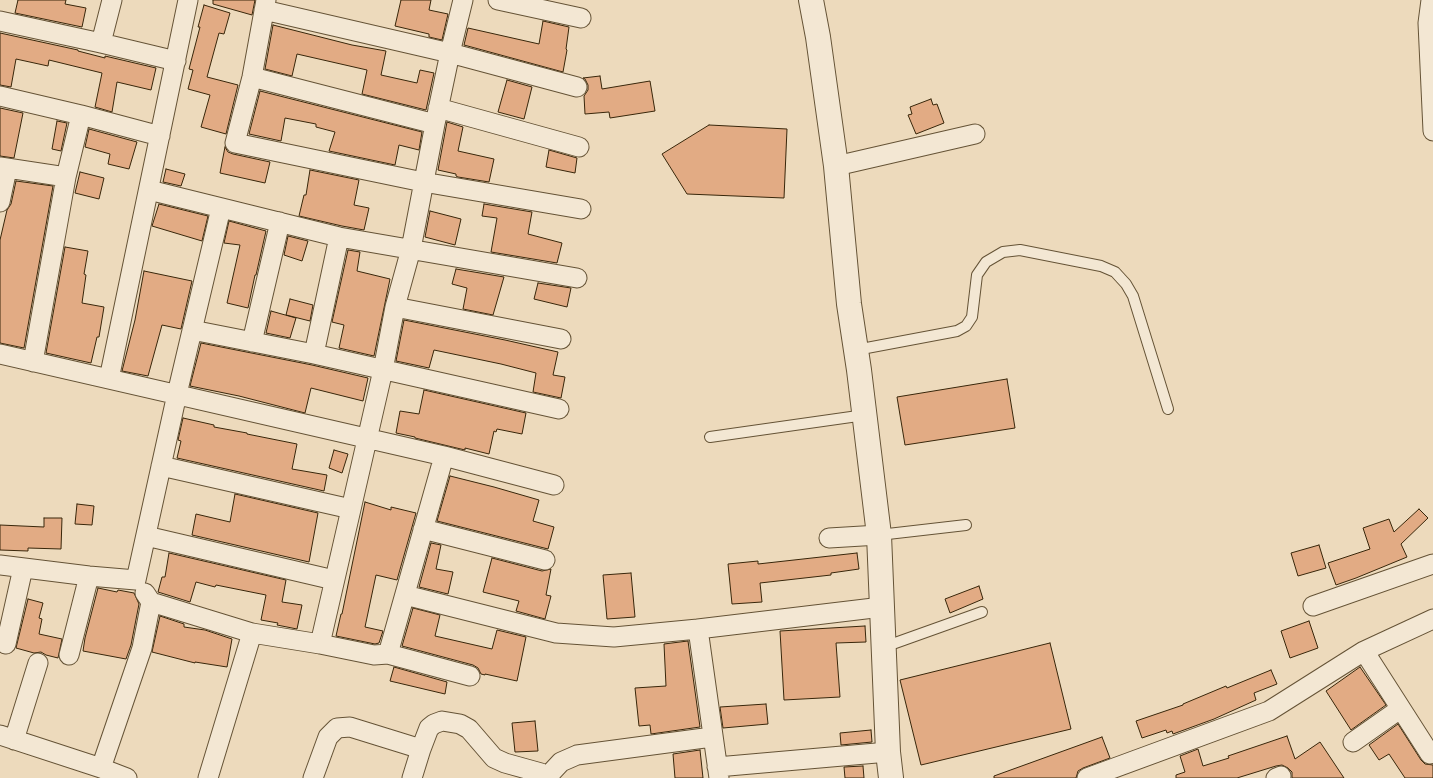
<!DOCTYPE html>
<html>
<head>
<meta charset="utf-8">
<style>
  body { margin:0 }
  canvas { display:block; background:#eddabc }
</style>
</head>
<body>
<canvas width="1433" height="778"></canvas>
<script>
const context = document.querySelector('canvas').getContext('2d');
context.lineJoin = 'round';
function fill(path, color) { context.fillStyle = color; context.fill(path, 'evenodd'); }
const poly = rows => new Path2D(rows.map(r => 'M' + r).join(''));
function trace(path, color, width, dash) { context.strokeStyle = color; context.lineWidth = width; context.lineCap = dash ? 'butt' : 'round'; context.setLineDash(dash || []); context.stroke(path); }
const building = poly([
  [18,0,66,0,65,4,86,8,82,27,15,13,18,0],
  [213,0,255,0,252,15,213,4,213,0],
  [401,0,431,0,429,10,448,14,442,40,429,37,429,34,395,26,401,0],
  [204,5,230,13,224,34,219,33,207,77,238,85,226,134,201,127,210,95,188,89,193,70,189,69,200,27,198,27,204,5],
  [543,21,569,27,566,49,567,50,563,72,464,45,468,28,539,44,543,21],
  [273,25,352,45,386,51,381,75,417,83,420,70,434,73,426,110,362,94,367,70,297,54,292,76,265,69,273,25],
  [0,33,78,50,78,51,105,58,105,56,156,68,151,90,117,82,112,112,95,107,102,73,49,60,48,66,16,59,11,87,0,85,0,33],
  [600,76,602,89,650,81,655,111,610,118,609,112,585,114,584,96,588,90,588,85,585,79,583,78,600,76],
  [507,80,532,87,524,119,498,112,507,80],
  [260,91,422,132,419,150,399,145,395,165,329,151,335,132,316,127,316,124,285,118,281,141,249,134,260,91],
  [931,99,933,105,937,104,944,123,916,134,908,115,912,114,910,107,931,99],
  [0,108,23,113,14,158,0,156,0,108],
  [57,121,67,123,61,151,52,149,57,121],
  [447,122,463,127,458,151,494,159,489,182,458,177,456,176,456,174,438,170,447,122],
  [709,125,787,129,784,198,687,194,662,154,709,125],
  [89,129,137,142,129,169,108,164,110,154,85,147,89,129],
  [225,147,228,152,233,154,270,162,265,183,220,173,225,147],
  [549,150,577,158,575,173,546,167,549,150],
  [166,169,185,174,181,186,163,182,166,169],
  [310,170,359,180,354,205,369,208,364,230,342,226,299,216,304,195,306,195,310,170],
  [80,172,104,178,99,199,75,193,80,172],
  [16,181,53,186,24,348,0,343,0,240,7,210,11,204,16,181],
  [159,204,208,216,202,241,152,226,159,204],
  [484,204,532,212,528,234,562,243,557,263,491,252,497,218,482,216,484,204],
  [430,211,461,219,455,245,425,237,430,211],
  [229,221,266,231,256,275,255,275,248,308,227,303,240,245,224,243,229,221],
  [288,236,308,241,302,261,284,255,288,236],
  [65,247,88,251,84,274,86,275,82,303,104,307,99,337,97,337,91,363,46,353,65,247],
  [348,250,360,252,357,271,390,279,374,356,339,348,344,325,332,322,348,250],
  [456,269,504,277,493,315,463,309,467,288,452,284,456,269],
  [144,271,192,281,181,329,162,325,148,376,122,371,135,320,144,271],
  [538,283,571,288,567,307,534,299,538,283],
  [290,299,313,305,310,321,286,315,290,299],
  [271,311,296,318,290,338,266,333,271,311],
  [404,320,505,340,558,352,553,375,565,377,561,398,533,392,536,373,501,364,434,350,429,368,396,361,404,320],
  [201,343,312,365,368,378,363,401,311,388,305,413,239,396,190,386,201,343],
  [1007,379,1015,428,905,445,897,397,1007,379],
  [424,390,526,413,522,434,497,429,496,432,494,431,489,454,465,448,465,450,415,438,415,437,396,433,400,411,419,414,424,390],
  [183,418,214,425,214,427,247,433,247,434,297,444,292,469,327,475,324,491,177,458,181,441,178,440,183,418],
  [334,450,348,454,342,473,329,468,334,450],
  [450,476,494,487,539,500,533,521,554,527,548,549,437,521,450,476],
  [235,494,318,513,309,562,192,535,196,514,230,522,235,494],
  [365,502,391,510,391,507,416,513,397,580,376,575,365,627,383,631,379,643,375,644,336,636,341,614,342,614,365,502],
  [77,504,94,506,92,525,75,524,77,504],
  [1419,509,1428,518,1401,544,1407,557,1356,578,1336,585,1328,563,1370,549,1363,528,1389,519,1394,532,1419,509],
  [44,518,62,518,61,549,28,548,28,551,0,550,0,525,44,527,44,518],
  [431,543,441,545,436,569,453,572,448,594,419,587,431,543],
  [1319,545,1326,568,1298,576,1291,553,1319,545],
  [169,553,286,580,282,602,302,605,297,629,277,625,278,623,261,620,266,595,216,585,215,587,196,582,190,602,158,592,162,577,165,577,169,553],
  [857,553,859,569,831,573,831,575,760,583,762,602,732,604,728,564,758,561,758,564,857,553],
  [492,558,542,571,551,569,546,595,551,596,545,619,516,611,519,601,483,592,492,558],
  [631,573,635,617,607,619,603,575,631,573],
  [979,586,983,599,950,613,945,599,979,586],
  [98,588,117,592,118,590,134,593,139,604,131,645,126,659,83,651,85,638,98,588],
  [28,599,43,603,39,618,42,619,39,634,62,639,58,658,46,655,41,652,34,653,16,648,28,599],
  [413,608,440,615,435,636,492,649,497,630,526,637,517,681,485,674,485,675,481,674,478,668,473,665,402,646,413,608],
  [160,616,184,624,184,627,205,630,232,639,227,667,195,662,195,663,152,652,160,616],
  [1309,621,1318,648,1290,658,1281,631,1309,621],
  [865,626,866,642,836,643,840,697,784,700,780,631,865,626],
  [688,641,700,727,651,734,650,725,639,726,635,688,666,686,664,644,688,641],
  [1050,643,1071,729,921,765,900,680,1050,643],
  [394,667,447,682,445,694,390,681,394,667],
  [1360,667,1386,705,1351,730,1326,691,1360,667],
  [1271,670,1277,684,1254,693,1256,700,1214,719,1173,734,1172,731,1167,733,1166,730,1142,738,1136,721,1183,705,1183,704,1226,686,1227,688,1271,670],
  [766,704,768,724,723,728,720,707,766,704],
  [535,721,538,751,515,752,512,723,535,721],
  [1398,724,1421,760,1425,764,1433,765,1433,778,1405,778,1389,754,1379,760,1369,745,1398,724],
  [871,730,872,742,841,745,840,733,871,730],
  [1287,736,1295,759,1320,742,1344,778,1292,778,1292,772,1288,768,1282,765,1276,766,1237,778,1176,778,1176,775,1185,772,1180,756,1198,749,1203,766,1229,758,1228,756,1287,736],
  [1102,737,1110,758,1083,768,1078,771,1076,778,994,778,994,776,1102,737],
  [700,750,703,778,675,778,673,754,700,750],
  [863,766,864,778,845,778,844,767,863,766]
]);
const service = poly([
  [856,350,957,331,966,326,972,317,977,275,986,262,1003,252,1020,250,1101,266,1115,272,1126,284,1133,296,1168,409],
  [710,437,865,415],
  [879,535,966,525],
  [884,647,982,612]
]);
const minor = poly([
  [266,0,252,77,235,143,423,182,581,209],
  [498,0,581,18],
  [1431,0,1428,23,1433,131],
  [264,10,450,53,577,87],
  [0,21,101,43,176,61],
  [101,43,112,0],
  [252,77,435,124],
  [0,96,81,115,160,136],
  [438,108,579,147],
  [836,166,975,134],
  [0,167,66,177,33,362],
  [66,177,81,115],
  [149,190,339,237,577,278],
  [0,202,7,169],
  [395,307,561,339],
  [192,330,314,354,559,409],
  [252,342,280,222],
  [0,354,444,456,554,485],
  [314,354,339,237],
  [109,379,188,0],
  [161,466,351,509],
  [423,529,545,560],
  [146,536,334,580],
  [829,538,879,535],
  [0,565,89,576,136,580,177,394,221,208],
  [405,595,556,633,614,637,698,629,882,607],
  [151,602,252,633,320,644,374,655,388,654,444,456],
  [1313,606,1433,564],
  [698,629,719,778],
  [6,644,23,568],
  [320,644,383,370,395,307,411,249,435,124,450,53,463,0],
  [1364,651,1430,754],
  [388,654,470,676],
  [69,655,89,576],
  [0,735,101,768,127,778],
  [14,740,38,663],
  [1353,742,1400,709],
  [717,767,888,752],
  [101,768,142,648,151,602,145,593],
  [548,776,561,762,577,755,712,737],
  [208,778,252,633],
  [313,778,328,737,337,728,350,727,421,749,429,728,434,724,442,721,460,724,469,729,494,758,505,763,541,773,550,778],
  [412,778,421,749],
  [1087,778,1269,711,1364,651,1433,619],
  [1276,778,1281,776]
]);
const tertiary = poly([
  [811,0,818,37,836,166,849,304,859,370,879,535,888,752,891,778]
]);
fill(building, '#e2ab84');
trace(building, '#38260a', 1);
trace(service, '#655336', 12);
trace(minor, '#655336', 21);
trace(tertiary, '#655336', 26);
trace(service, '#f3e7d3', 10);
trace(minor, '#f3e7d3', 19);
trace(tertiary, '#f3e7d3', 24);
</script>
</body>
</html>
